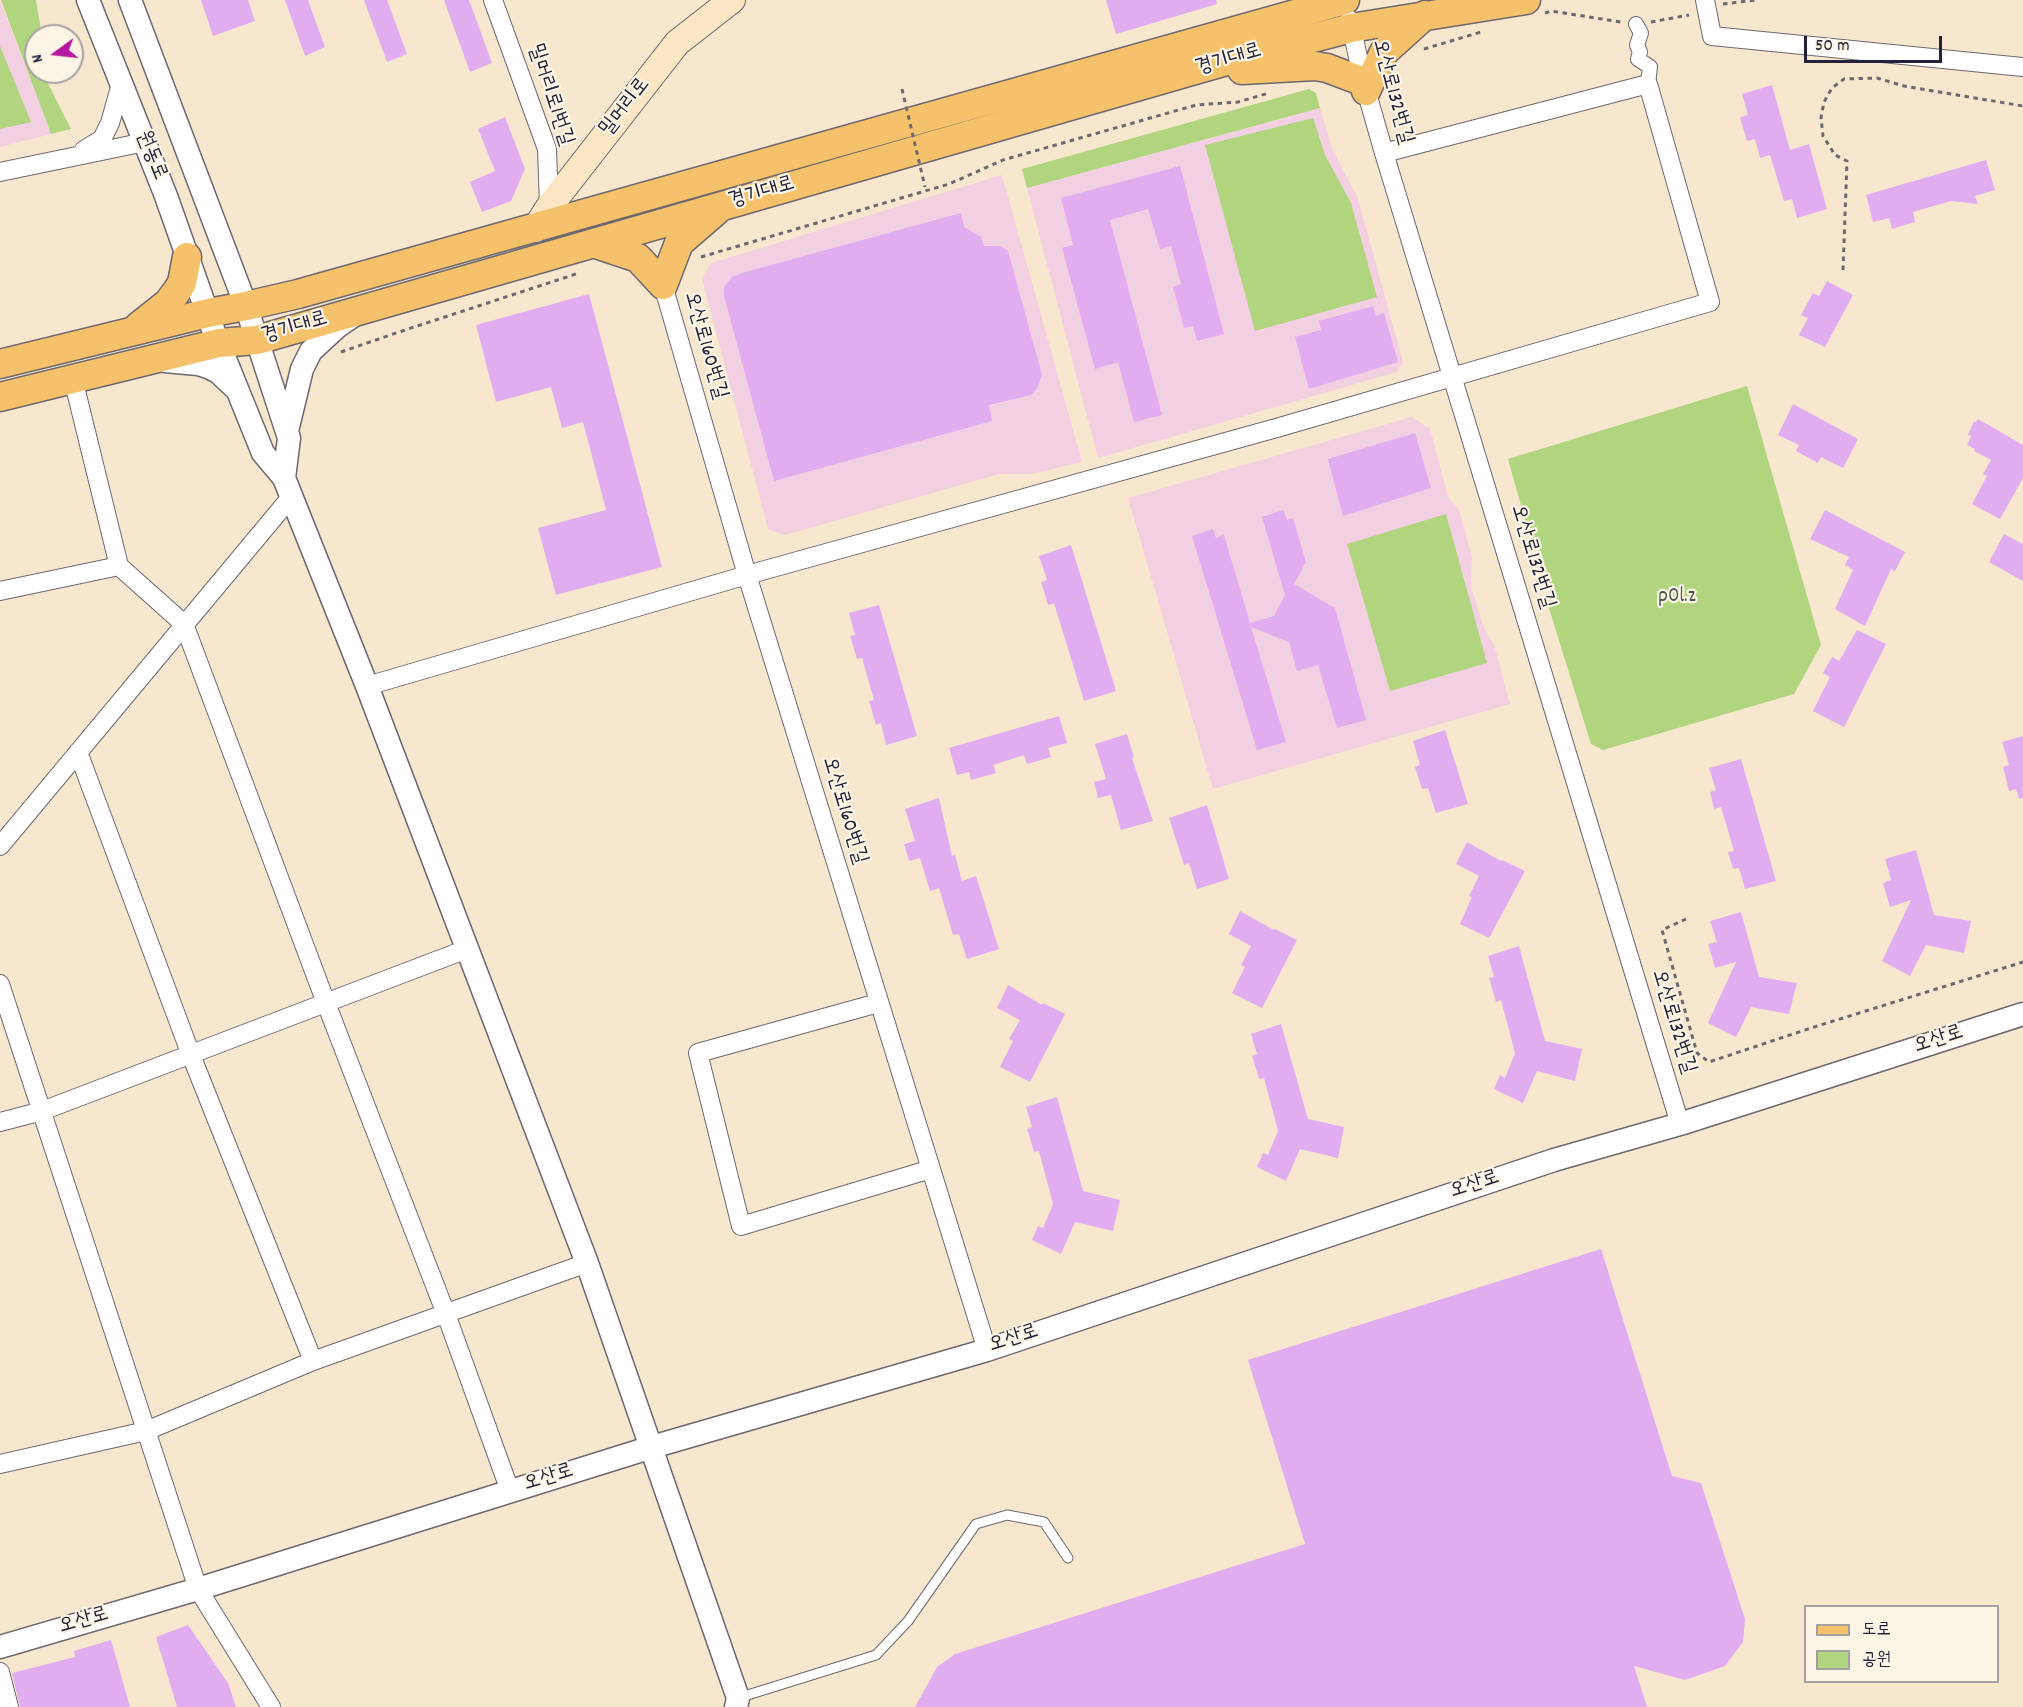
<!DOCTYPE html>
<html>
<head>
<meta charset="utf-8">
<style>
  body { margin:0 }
  #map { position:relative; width:2023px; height:1707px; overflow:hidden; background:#f7e7cf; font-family:Dekko,"Poor Story",sans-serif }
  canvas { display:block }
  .legend { position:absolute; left:1804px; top:1605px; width:195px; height:78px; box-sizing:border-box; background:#fcf5e5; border:2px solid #a5a1a1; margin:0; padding:8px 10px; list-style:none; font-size:18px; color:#22223b }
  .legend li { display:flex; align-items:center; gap:12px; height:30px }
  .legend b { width:30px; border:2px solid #a5a1a1 }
  .north { position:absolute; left:24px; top:24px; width:60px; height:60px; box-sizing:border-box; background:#fcf5e5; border:2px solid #a5a1a1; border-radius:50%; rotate:255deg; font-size:16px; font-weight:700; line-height:24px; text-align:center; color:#22223b }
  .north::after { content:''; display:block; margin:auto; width:21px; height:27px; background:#b5179e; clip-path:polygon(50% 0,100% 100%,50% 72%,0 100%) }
  .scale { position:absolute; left:1804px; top:36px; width:138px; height:27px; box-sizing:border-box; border:3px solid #22223b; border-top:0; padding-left:8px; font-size:18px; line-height:21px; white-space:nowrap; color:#22223b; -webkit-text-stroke:4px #fcf5e5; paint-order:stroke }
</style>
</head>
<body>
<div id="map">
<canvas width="2023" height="1707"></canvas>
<ul class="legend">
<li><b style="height:8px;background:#f5c16b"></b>도로</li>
<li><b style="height:16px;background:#b1d57e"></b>공원</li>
</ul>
<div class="north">N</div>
<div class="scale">50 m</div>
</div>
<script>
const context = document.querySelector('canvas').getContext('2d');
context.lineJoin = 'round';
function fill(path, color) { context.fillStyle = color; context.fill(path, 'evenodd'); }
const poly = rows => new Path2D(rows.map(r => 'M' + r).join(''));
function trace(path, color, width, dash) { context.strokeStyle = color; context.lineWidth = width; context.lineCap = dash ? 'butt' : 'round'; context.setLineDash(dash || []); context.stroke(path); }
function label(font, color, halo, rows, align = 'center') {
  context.font = font + ' Dekko,"Poor Story",sans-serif'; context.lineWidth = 4.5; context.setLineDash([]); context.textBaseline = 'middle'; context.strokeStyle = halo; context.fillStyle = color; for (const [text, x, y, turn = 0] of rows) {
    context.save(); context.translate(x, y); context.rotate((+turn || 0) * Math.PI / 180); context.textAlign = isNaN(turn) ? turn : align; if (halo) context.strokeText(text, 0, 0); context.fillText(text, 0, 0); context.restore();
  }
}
const built = poly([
  [0,0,51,134,0,147],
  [1320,108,1332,148,1358,199,1403,362,1397,372,1098,458,1027,188],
  [1002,175,1082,462,1032,474,999,474,785,535,768,529,702,279,711,263],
  [1412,417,1430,429,1448,497,1459,510,1472,557,1471,587,1484,628,1494,645,1510,704,1213,789,1128,498]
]);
const green = poly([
  [1,0,36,0,42,36,36,36,36,51,33,54,36,60,36,72,42,72,71,129,51,134],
  [0,46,31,122,0,129],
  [1309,89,1316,93,1320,108,1027,188,1022,169],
  [1313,118,1325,155,1351,203,1377,297,1255,331,1205,145],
  [1747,386,1821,645,1794,694,1603,750,1591,744,1549,608,1553,593,1541,552,1530,538,1508,459],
  [1446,514,1487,663,1390,691,1347,544]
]);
const building = poly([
  [201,0,248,0,255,21,213,36],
  [285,0,308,0,325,47,305,56],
  [364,0,387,0,407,54,387,62],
  [444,0,469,0,492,63,470,72],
  [1106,0,1216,0,1217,4,1116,34],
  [1772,85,1790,150,1809,144,1827,209,1797,218,1792,199,1784,201,1770,155,1760,158,1755,139,1747,141,1740,117,1748,115,1742,94],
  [505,117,525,169,511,201,482,212,470,182,495,171,478,129],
  [1986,160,1995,190,1975,196,1978,204,1951,201,1913,212,1915,222,1892,229,1889,218,1873,222,1866,195],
  [1180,166,1224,334,1197,341,1193,326,1184,328,1173,287,1181,284,1171,246,1160,249,1148,209,1110,220,1162,415,1134,422,1118,362,1095,369,1062,248,1073,245,1061,198],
  [961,213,964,227,981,237,984,246,1000,246,1008,251,1042,375,1037,388,1031,395,989,405,992,421,774,481,724,296,724,287,732,277,742,273],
  [1827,281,1853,295,1825,347,1799,335,1808,318,1801,315,1813,293,1819,296],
  [589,294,662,567,556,595,538,528,606,510,583,422,562,428,551,387,496,402,476,325],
  [1373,306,1376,316,1384,313,1398,362,1309,389,1295,337,1321,330,1319,321],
  [1793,404,1858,439,1843,468,1821,457,1818,463,1796,451,1799,445,1778,435],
  [1978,419,2023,445,2023,478,2000,519,1972,504,1987,476,1983,474,1991,460,1974,451,1975,449,1967,445,1971,436,1968,435,1974,421,1976,422],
  [1415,433,1431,488,1343,516,1328,459],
  [1283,510,1287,520,1293,518,1306,562,1294,584,1335,608,1366,720,1337,728,1318,665,1297,671,1289,642,1251,627,1286,742,1257,750,1192,536,1213,529,1216,538,1224,535,1250,623,1274,616,1285,595,1262,517],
  [1825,510,1905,552,1895,571,1891,569,1865,626,1835,609,1853,570,1845,565,1849,557,1810,539],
  [2004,534,2023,544,2023,581,1989,562],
  [1071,545,1116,691,1084,701,1054,603,1048,605,1041,582,1047,580,1039,556],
  [879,605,917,736,886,745,881,723,876,725,869,701,874,700,862,658,857,659,850,636,855,635,849,613],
  [1857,630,1886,644,1844,727,1813,711,1830,677,1823,673,1832,657,1839,661],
  [1059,716,1067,743,1048,748,1051,757,1027,764,1024,755,993,765,996,773,971,780,969,772,957,775,949,748],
  [1445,730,1468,804,1436,813,1428,788,1422,789,1415,767,1420,765,1413,741],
  [1127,734,1134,757,1132,758,1153,821,1121,830,1111,795,1098,798,1094,782,1106,779,1095,744],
  [2023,736,2023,798,2019,799,2016,789,2009,791,2003,767,2009,765,2002,742],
  [1741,759,1776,881,1745,889,1739,868,1733,869,1728,852,1734,851,1721,807,1714,809,1710,792,1716,790,1709,768],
  [939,798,952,856,955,855,962,881,976,876,999,949,967,959,959,934,953,935,939,888,930,891,920,858,909,861,904,844,915,841,905,809],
  [1207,805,1229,879,1197,889,1189,863,1184,865,1169,818],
  [1467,842,1501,861,1502,860,1525,871,1489,938,1460,924,1472,897,1469,896,1479,876,1456,864],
  [1916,850,1934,915,1971,921,1964,953,1926,945,1910,976,1882,961,1911,900,1890,907,1883,883,1891,880,1885,859],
  [1240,911,1274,930,1275,929,1297,940,1262,1008,1232,993,1245,967,1241,965,1251,946,1229,934],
  [1741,912,1759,977,1797,983,1789,1014,1751,1007,1736,1037,1708,1023,1736,962,1715,968,1708,944,1717,942,1710,921],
  [1519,946,1545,1041,1582,1049,1575,1081,1537,1071,1523,1103,1494,1089,1500,1075,1505,1078,1515,1053,1501,1000,1496,1002,1489,978,1494,977,1488,956],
  [1008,985,1042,1005,1043,1003,1065,1014,1030,1082,1000,1067,1013,1041,1009,1039,1020,1020,997,1008],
  [1281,1024,1308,1119,1344,1127,1338,1158,1300,1149,1286,1181,1257,1167,1263,1153,1268,1155,1278,1131,1264,1078,1259,1079,1252,1056,1257,1054,1251,1034],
  [1057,1097,1083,1191,1120,1200,1113,1231,1075,1222,1061,1254,1032,1240,1038,1226,1043,1228,1053,1204,1039,1151,1034,1152,1027,1129,1032,1127,1026,1107],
  [1601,1249,1672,1476,1701,1483,1745,1619,1743,1642,1725,1666,1685,1680,1634,1666,1647,1707,915,1707,937,1667,955,1654,1305,1544,1248,1360],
  [188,1625,228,1683,236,1707,177,1707,156,1637],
  [111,1640,130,1707,20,1707,12,1673,75,1657,74,1651]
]);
const path = poly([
  [1723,4,1756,0],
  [1545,13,1551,11,1621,22],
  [1651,22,1689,15],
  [1424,49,1481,32],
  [701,257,949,184,1003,160,1196,105,1238,102,1269,93],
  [1843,270,1847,161,1835,155,1823,136,1821,118,1824,102,1832,88,1844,79,1877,78,1904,86,2023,106],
  [341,352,399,332,579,273],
  [1686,919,1662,930,1697,1053,1709,1062,1811,1028,2023,962]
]);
const service = poly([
  [738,1698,876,1655,908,1621,976,1524,1007,1515,1044,1522,1068,1558]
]);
const pedestrian = poly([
  [1636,24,1641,33,1637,45,1640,52,1638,59,1650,67,1648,84]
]);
const minor = poly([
  [493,0,547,149,549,207],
  [1705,0,1712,36,2023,67],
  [1350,20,1362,76,1384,153,1680,1124],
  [84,150,102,139,110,123,121,84],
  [0,172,145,142],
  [663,285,747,575,987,1350],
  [73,379,119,566,184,624,326,1003,446,1314,510,1491],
  [0,591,119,566],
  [367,686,747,575,1280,427,1710,302,1648,84,1384,153],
  [0,846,291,497],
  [0,984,198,1589,271,1707],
  [878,1003,698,1053,741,1226,931,1169],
  [0,1122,42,1111,467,949],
  [313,1361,587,1263],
  [0,1464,146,1431,313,1361,191,1055,78,752],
  [0,1672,9,1707]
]);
const tertiary = poly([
  [88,0,166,196,214,332,263,453,284,478,367,686,587,1263,738,1698,736,1707],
  [130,0,246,306,289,438,284,478],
  [165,361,198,364,208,367,218,372,235,388],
  [287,431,302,369,311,351,337,327,353,316],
  [0,1647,198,1589,652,1447,987,1350,1554,1160,1680,1124,2023,1014]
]);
const secondary = poly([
  [535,229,549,207,677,43,732,0]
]);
const primary = poly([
  [1242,70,1315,66,1327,68,1364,82],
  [1366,91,1384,52,1425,15],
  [593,243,638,258,663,285,679,243,716,211],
  [139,326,168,303,177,291,182,283,187,257],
  [0,364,208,313,246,306,298,294,1345,0],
  [0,397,219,343,257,340,1226,61,1351,28,1526,0]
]);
const pathBridge = poly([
  [902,89,925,187]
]);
const streetNames = [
  ["경기대로",1229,61,-16],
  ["오산로132번길",1391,92,75],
  ["밀머리로1번길",549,95,72],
  ["밀머리로",626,108,-52],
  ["원동로",150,156,68],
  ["경기대로",762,194,-16],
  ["경기대로",295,329,-16],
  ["오산로160번길",704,346,74],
  ["오산로132번길",1531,557,73],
  ["오산로160번길",843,811,73],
  ["오산로132번길",1672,1022,73],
  ["오산로",1939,1041,-18],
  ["오산로",1475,1186,-18],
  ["오산로",1014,1340,-18],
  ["오산로",549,1479,-17],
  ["오산로",84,1622,-16]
];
const parkNames = [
  ["p0l.z",1677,598]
];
fill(built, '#f2cfe1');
fill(green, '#b1d57e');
fill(building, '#e2adf0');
trace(service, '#6d676f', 11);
trace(pedestrian, '#6d676f', 16);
trace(minor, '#6d676f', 20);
trace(tertiary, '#6d676f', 25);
trace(secondary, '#6d676f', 28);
trace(primary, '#6d676f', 31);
trace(path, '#6d676f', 3, [4.5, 4.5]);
trace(service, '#fff', 9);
trace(pedestrian, '#fff', 14);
trace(minor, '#fff', 18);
trace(tertiary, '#fff', 22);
trace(secondary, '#fbe6c4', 26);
trace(primary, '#f5c16b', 28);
trace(pathBridge, '#6d676f', 3, [4.5, 4.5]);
label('21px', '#22223b', '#fcf5e5', streetNames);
label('21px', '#4d584f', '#fcf5e5', parkNames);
</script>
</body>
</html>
